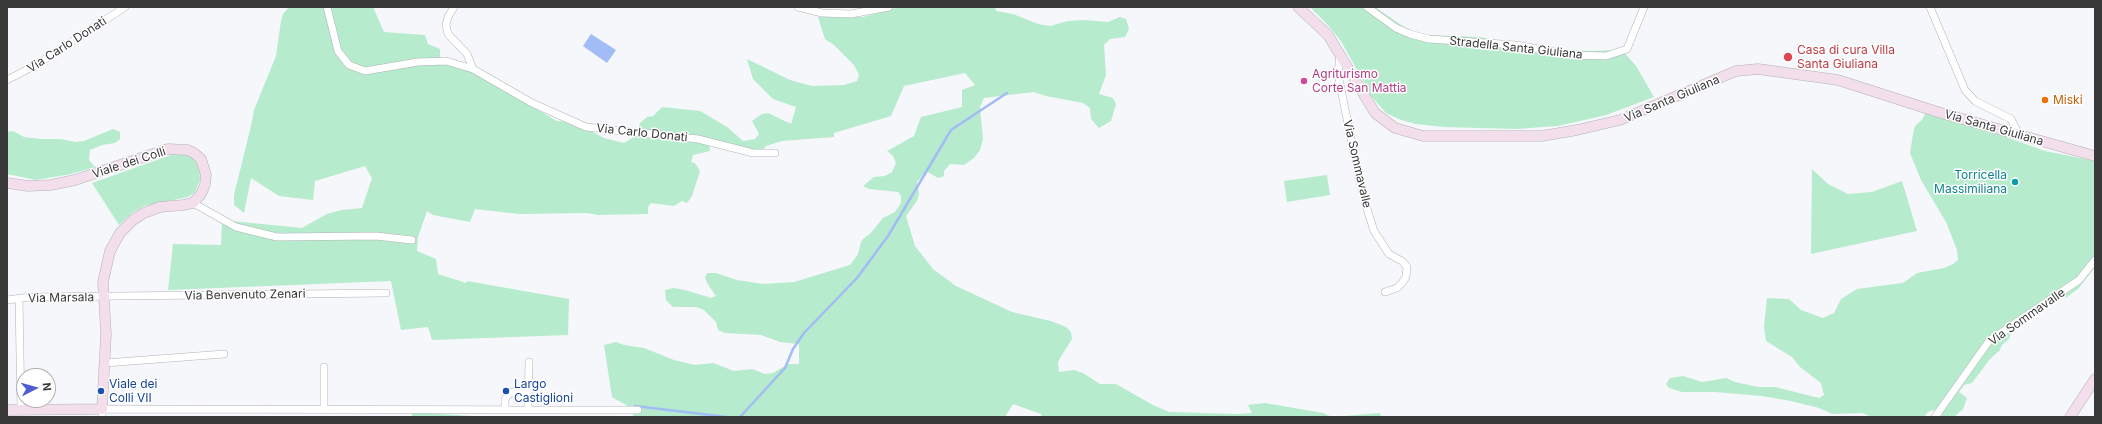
<!DOCTYPE html>
<html>
<head>
<meta charset="utf-8">
<style>
  body { margin:0 }
  #map { position:relative; width:2102px; height:424px; overflow:hidden; background:#f5f7fa; font-family:Inter,sans-serif }
  canvas { display:block }
  .frame { position:absolute; inset:0; border:8px solid #39393a; pointer-events:none }
  .north { position:absolute; left:16px; top:368px; width:40px; height:40px; box-sizing:border-box; background:#fff; border:1px solid #b0b0b0; border-radius:50%; rotate:84deg; font-size:11px; font-weight:700; line-height:16px; text-align:center; color:#39393a }
  .north::after { content:''; display:block; margin:auto; width:14px; height:18px; background:#4d5cd2; clip-path:polygon(50% 0,100% 100%,50% 72%,0 100%) }
</style>
</head>
<body>
<div id="map">
<canvas width="2102" height="424"></canvas>
<div class="frame"></div>
<div class="north">N</div>
</div>
<script>
const context = document.querySelector('canvas').getContext('2d');
context.lineJoin = 'round';
function fill(path, color) { context.fillStyle = color; context.fill(path, 'evenodd'); }
const poly = rows => new Path2D(rows.map(r => 'M' + r).join(''));
function trace(path, color, width, dash) { context.strokeStyle = color; context.lineWidth = width; context.lineCap = dash ? 'butt' : 'round'; context.setLineDash(dash || []); context.stroke(path); }
function label(font, color, halo, rows, align = 'center') {
  context.font = font + ' Inter,sans-serif'; context.lineWidth = 3; context.setLineDash([]); context.textBaseline = 'middle'; context.strokeStyle = halo; context.fillStyle = color; for (const [text, x, y, turn = 0] of rows) {
    context.save(); context.translate(x, y); context.rotate((+turn || 0) * Math.PI / 180); context.textAlign = isNaN(turn) ? turn : align; if (halo) context.strokeText(text, 0, 0); context.fillText(text, 0, 0); context.restore();
  }
}
const green = poly([
  [289,7,373,7,384,32,425,35,428,44,440,49,440,56,444,62,471,66,491,83,557,121,576,123,604,138,624,143,644,131,639,127,640,123,647,117,653,116,662,107,700,111,727,127,743,141,755,139,759,134,752,121,762,114,768,113,791,124,796,107,773,99,753,79,747,59,790,80,812,86,844,85,857,81,859,75,854,65,834,45,825,39,818,17,863,17,899,7,995,7,996,11,1013,14,1038,24,1050,26,1068,21,1085,20,1108,22,1120,17,1126,19,1129,29,1125,37,1110,39,1104,45,1106,75,1099,94,1113,98,1116,104,1111,121,1099,128,1091,119,1090,108,1083,103,1046,96,1033,92,984,98,980,107,983,139,980,150,974,158,964,165,950,164,944,171,944,176,938,178,926,171,917,182,919,194,917,201,906,216,915,246,933,269,956,286,1012,312,1051,321,1066,327,1071,332,1072,339,1060,358,1058,363,1059,372,1074,370,1083,373,1100,384,1116,384,1153,405,1169,412,1237,414,1252,413,1248,405,1265,403,1323,413,1332,417,1380,413,1381,417,1042,417,1041,414,1013,404,1005,417,633,417,633,409,612,397,604,345,616,342,624,345,644,348,674,360,695,365,713,363,734,371,752,369,765,374,773,373,788,364,799,364,799,344,780,342,761,335,725,333,718,330,716,322,704,310,696,307,673,307,666,300,665,290,674,288,685,290,711,298,716,296,707,283,705,278,707,273,716,273,737,280,763,284,794,282,850,265,858,254,861,242,864,238,870,234,883,218,895,212,901,203,901,196,898,192,869,189,863,186,874,177,885,176,892,172,896,163,893,156,887,151,914,136,921,117,962,107,962,90,975,85,965,73,904,86,891,116,834,133,834,137,782,141,766,146,757,157,709,142,710,151,693,155,691,162,695,163,700,171,692,196,687,203,682,201,674,206,651,203,648,207,648,214,598,215,587,213,519,214,475,209,470,222,433,215,427,211,418,237,417,251,436,259,438,274,466,283,467,281,569,299,568,335,432,340,428,327,401,330,391,281,168,290,173,244,221,245,222,220,302,228,327,214,342,210,362,208,372,178,365,166,315,181,313,200,279,196,251,178,244,213,234,205,234,195,251,126,254,110,276,56,281,21,283,14],
  [1310,7,1375,7,1410,31,1427,35,1479,37,1533,46,1587,51,1622,50,1636,66,1654,97,1606,115,1558,126,1516,129,1444,127,1416,124,1401,120,1386,113,1372,97,1341,41,1326,23],
  [1926,112,2000,135,2045,151,2095,161,2095,267,2078,289,2067,297,2050,301,2034,313,2021,327,2011,333,2009,339,2002,345,2000,350,1990,359,1972,383,1964,385,1959,392,1967,398,1963,409,1954,417,1942,417,1941,412,1938,409,1928,412,1924,417,1872,417,1862,413,1832,414,1819,408,1791,401,1762,396,1715,392,1682,392,1669,388,1666,384,1670,378,1683,376,1702,382,1726,378,1735,382,1758,387,1775,387,1819,398,1824,395,1821,383,1800,367,1792,357,1766,341,1764,327,1767,298,1789,299,1801,310,1823,318,1834,313,1841,299,1857,289,1903,283,1917,273,1944,268,1953,264,1958,260,1957,250,1946,222,1921,180,1910,153,1913,134,1915,126,1922,120],
  [113,129,120,132,120,139,115,143,102,145,90,150,89,160,95,167,71,174,36,180,7,174,7,132,13,131,24,137,40,139,60,139,76,142,84,141],
  [183,154,192,158,199,166,200,180,195,192,188,197,144,206,132,213,119,225,92,183,171,155],
  [1812,169,1828,184,1848,194,1872,192,1902,181,1917,231,1811,254],
  [1327,175,1330,195,1287,202,1284,181],
  [412,412,484,417,412,417]
]);
const water = poly([
  [591,34,616,50,607,63,583,46]
]);
const stream = poly([
  [635,406,727,417],
  [740,417,785,368,793,349,804,333,857,278,888,236,951,130,1007,93]
]);
const street = poly([
  [327,7,338,51,349,65,365,71,418,62,446,61,473,69,532,103,586,127,698,139,753,153,775,153],
  [454,7,448,17,446,25,448,34,467,54,473,69],
  [798,7,822,13,851,14,889,7],
  [1367,7,1396,28,1410,34,1429,39,1516,45,1572,55,1606,56,1627,49,1644,7],
  [1930,7,1965,90,1975,101,2011,119,2019,135],
  [1340,55,1338,74,1358,174,1368,212,1374,231,1389,254,1402,261,1407,267,1406,277,1402,283,1397,288,1385,292],
  [7,80,36,65,125,7],
  [193,203,236,227,277,237,376,236,412,240],
  [19,299,21,410],
  [7,300,30,297,386,293],
  [105,363,224,354],
  [505,409,505,399,509,394,512,392,528,392],
  [528,409,529,362],
  [324,410,324,367],
  [102,417,102,409,638,410],
  [1935,417,1989,341,2079,280,2095,260]
]);
const secondary = poly([
  [1298,7,1328,35,1375,113,1395,128,1423,136,1542,136,1577,130,1620,120,1736,71,1758,69,1838,80,1941,113,2095,156],
  [7,183,28,186,51,185,75,180,168,149,188,150,194,153,201,159,206,175,205,185,201,194,193,203,183,205,160,207,144,213,133,220,120,233,110,251,103,282,106,334,102,409,7,410],
  [2070,417,2095,379]
]);
const markers = [
  [1788,57,5,"#e0444e"],
  [1304,81,4,"#d1479c"],
  [2045,100,4,"#e8710a"],
  [2015,182,4,"#0f9aa8"],
  [101,391,4,"#1a4fb4"],
  [506,391,4,"#1a4fb4"]
];
const streetNames = [
  ["Via Carlo Donati",67,45,-33],
  ["Stradella Santa Giuliana",1516,48,6],
  ["Via Santa Giuliana",1672,99,-23],
  ["Via Santa Giuliana",1994,128,16],
  ["Via Carlo Donati",642,133,6],
  ["Viale dei Colli",129,163,-18],
  ["Via Sommavalle",1357,164,77],
  ["Via Benvenuto Zenari",245,295,-1],
  ["Via Marsala",61,298,-1],
  ["Via Sommavalle",2027,317,-35]
];
const healthNames = [
  ["Casa di cura Villa",1797,50],
  ["Santa Giuliana",1797,64]
];
const hotelNames = [
  ["Agriturismo",1312,74],
  ["Corte San Mattia",1312,88]
];
const foodNames = [
  ["Miski",2053,100]
];
const cultureNames = [
  ["Torricella",2007,175],
  ["Massimiliana",2007,189]
];
const transitNames = [
  ["Viale dei",109,384],
  ["Colli VII",109,398],
  ["Largo",514,384],
  ["Castiglioni",514,398]
];
fill(green, '#b6ebcd');
fill(water, '#a2bcf5');
trace(stream, '#a2bcf5', 2.5);
trace(street, '#b1b3b6', 8);
trace(secondary, '#b1b3b6', 11);
trace(street, '#fff', 7);
trace(secondary, '#f3deeb', 10);
for (const [x, y, r, color] of markers) { const dot = new Path2D(); dot.arc(x, y, r, 0, 2 * Math.PI); context.fillStyle = color; context.fill(dot); trace(dot, '#fff', 1.5); }
label('12px', '#39393a', '#fff', streetNames);
label('12px', '#be3a42', '#fff', healthNames, 'left');
label('12px', '#b23c85', '#fff', hotelNames, 'left');
label('12px', '#c56008', '#fff', foodNames, 'left');
label('12px', '#0d838f', '#fff', cultureNames, 'right');
label('12px', '#164399', '#fff', transitNames, 'left');
</script>
</body>
</html>
